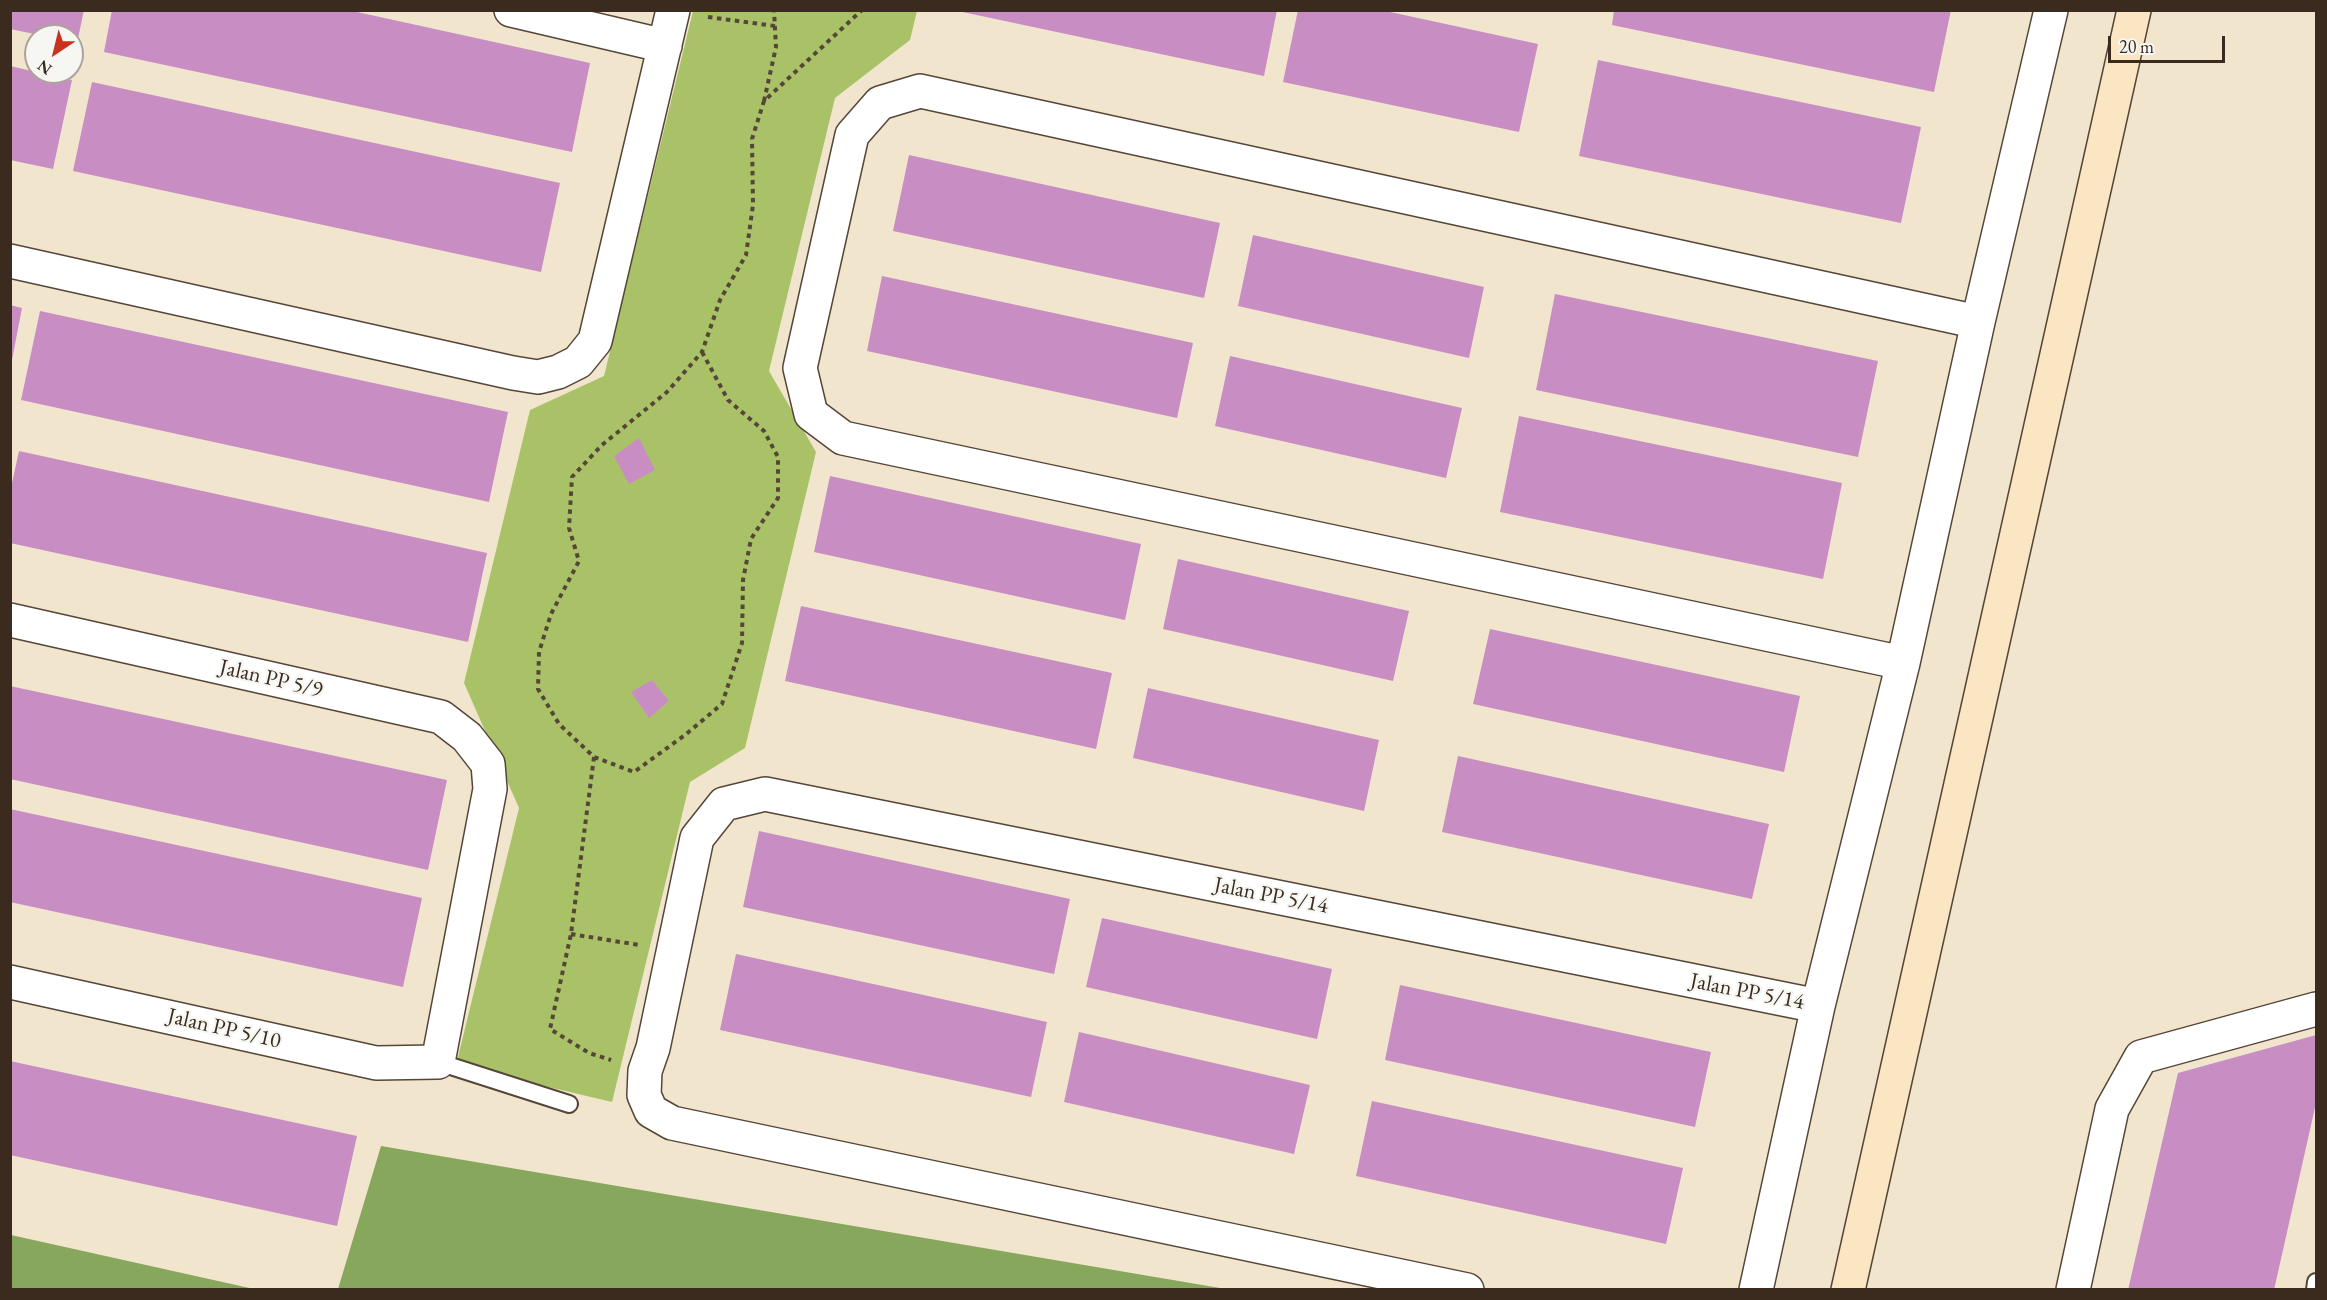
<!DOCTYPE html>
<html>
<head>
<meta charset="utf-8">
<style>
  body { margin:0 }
  #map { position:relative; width:2327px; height:1300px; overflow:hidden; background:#f2e5ce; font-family:"EB Garamond",serif }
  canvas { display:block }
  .frame { position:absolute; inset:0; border:12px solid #3b2a1e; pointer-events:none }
  .north { position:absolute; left:24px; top:24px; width:60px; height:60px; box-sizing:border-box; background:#f6f6f2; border:2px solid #aba49d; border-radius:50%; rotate:215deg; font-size:16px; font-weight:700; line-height:24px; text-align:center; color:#3b2a1e }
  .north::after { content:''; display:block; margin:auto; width:21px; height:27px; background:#c8321e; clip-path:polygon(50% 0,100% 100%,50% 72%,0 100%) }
  .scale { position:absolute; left:2108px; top:36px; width:117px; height:27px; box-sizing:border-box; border:3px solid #3b2a1e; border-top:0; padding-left:8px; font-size:18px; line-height:21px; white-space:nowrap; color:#3b2a1e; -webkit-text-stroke:4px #f6f6f2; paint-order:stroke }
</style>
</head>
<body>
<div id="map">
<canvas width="2327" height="1300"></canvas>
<div class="frame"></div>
<div class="north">N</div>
<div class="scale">20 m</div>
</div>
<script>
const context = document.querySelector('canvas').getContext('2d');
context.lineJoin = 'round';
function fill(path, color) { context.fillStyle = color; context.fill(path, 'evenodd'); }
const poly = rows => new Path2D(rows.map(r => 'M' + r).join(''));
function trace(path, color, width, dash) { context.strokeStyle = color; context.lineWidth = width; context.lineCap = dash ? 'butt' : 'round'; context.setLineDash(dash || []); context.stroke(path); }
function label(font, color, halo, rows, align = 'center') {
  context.font = font + ' "EB Garamond",serif'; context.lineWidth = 4.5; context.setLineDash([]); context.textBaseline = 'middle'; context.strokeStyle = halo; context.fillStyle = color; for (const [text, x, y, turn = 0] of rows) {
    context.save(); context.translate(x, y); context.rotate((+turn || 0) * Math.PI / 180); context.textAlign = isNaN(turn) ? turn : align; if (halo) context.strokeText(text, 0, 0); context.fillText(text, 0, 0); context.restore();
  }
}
const green = poly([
  [693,11,917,11,910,40,835,98,769,371,816,452,745,748,690,782,612,1102,456,1065,519,808,464,683,530,410,604,376]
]);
const forest = poly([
  [381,1146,1226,1289,338,1289],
  [11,1235,254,1289,11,1289]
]);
const building = poly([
  [10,10,84,10,77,43,72,42,72,36,44,36,10,29],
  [112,10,348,10,590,63,572,152,104,52],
  [953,10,1277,10,1264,76],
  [1298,10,1381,10,1538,44,1519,132,1283,82],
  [1614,10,1951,10,1934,92,1612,25],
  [1598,60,1921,127,1901,223,1579,156],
  [10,66,72,80,53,169,10,160],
  [92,82,560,183,541,272,73,171],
  [909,155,1220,223,1204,298,893,231],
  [1253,235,1484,287,1469,358,1238,306],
  [882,276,1193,343,1177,418,867,351],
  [1555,294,1878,361,1858,457,1536,390],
  [10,305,22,308,12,360,10,360],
  [40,311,508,412,489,502,21,400],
  [1230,356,1462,408,1446,478,1215,426],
  [1519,416,1842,483,1823,579,1500,512],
  [639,438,655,470,629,484,614,456],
  [19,451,487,553,468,642,10,543,10,492],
  [830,476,1141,544,1125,620,814,552],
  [1178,559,1409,611,1393,681,1163,629],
  [801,606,1112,673,1096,749,785,681],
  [1490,629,1800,696,1784,772,1473,704],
  [652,680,669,701,649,718,631,692],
  [10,686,447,780,428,870,10,779],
  [1148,688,1379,740,1364,811,1133,758],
  [1458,756,1769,824,1752,899,1442,832],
  [10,809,422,898,403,987,10,902],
  [759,831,1070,899,1054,974,743,907],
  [1102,918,1332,969,1317,1039,1086,987],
  [736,954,1047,1022,1031,1097,720,1030],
  [1400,985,1711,1052,1695,1127,1385,1060],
  [1079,1032,1310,1085,1294,1154,1064,1102],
  [2316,1035,2316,1103,2274,1290,2128,1290,2178,1073],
  [10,1061,357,1136,337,1226,10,1155],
  [1372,1101,1683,1168,1666,1244,1356,1176]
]);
const path = poly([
  [708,17,775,26],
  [764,101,776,47,774,10],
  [702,352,728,400,764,431,778,457,778,498,751,539,743,580,742,643,722,704,685,735,634,772,594,757,559,724,538,689,539,652,551,614,579,561,569,528,572,477,602,445,667,392,702,352,720,300,746,255,753,205,752,139,764,101,862,10],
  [594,757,571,934,550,1029,589,1053,611,1060],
  [571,934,639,945]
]);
const lane = poly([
  [438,1062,569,1104],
  [2315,1290,2316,1282]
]);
const street = poly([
  [511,10,665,46],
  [10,261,513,373,538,377,558,372,578,362,595,341,673,10],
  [10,620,441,717,467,737,488,764,490,789,438,1062,376,1063,10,982],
  [1903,663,843,438,811,414,800,368,852,135,880,103,920,91,1978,322],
  [1467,1290,672,1123,651,1111,644,1095,645,1071,653,1048,697,838,724,804,765,794,1818,1006],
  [1756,1290,1818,1006,1903,663,1978,322,2051,10],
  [2073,1290,2112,1109,2141,1057,2316,1009]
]);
const secondary = poly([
  [1848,1290,2134,10]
]);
const streetNames = [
  ["Jalan PP 5/9",271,679,13],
  ["Jalan PP 5/14",1271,896,11],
  ["Jalan PP 5/14",1747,992,11],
  ["Jalan PP 5/10",224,1029,13]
];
fill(green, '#aac267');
fill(forest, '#87a85c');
fill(building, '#c88ec3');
trace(lane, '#564638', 20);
trace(street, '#564638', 36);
trace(secondary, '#564638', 36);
trace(path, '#564638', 4, [4.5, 4.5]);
trace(lane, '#fff', 16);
trace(street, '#fff', 33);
trace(secondary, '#fbe6c3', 33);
label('22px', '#3b2a1e', '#f6f6f2', streetNames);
</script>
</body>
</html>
